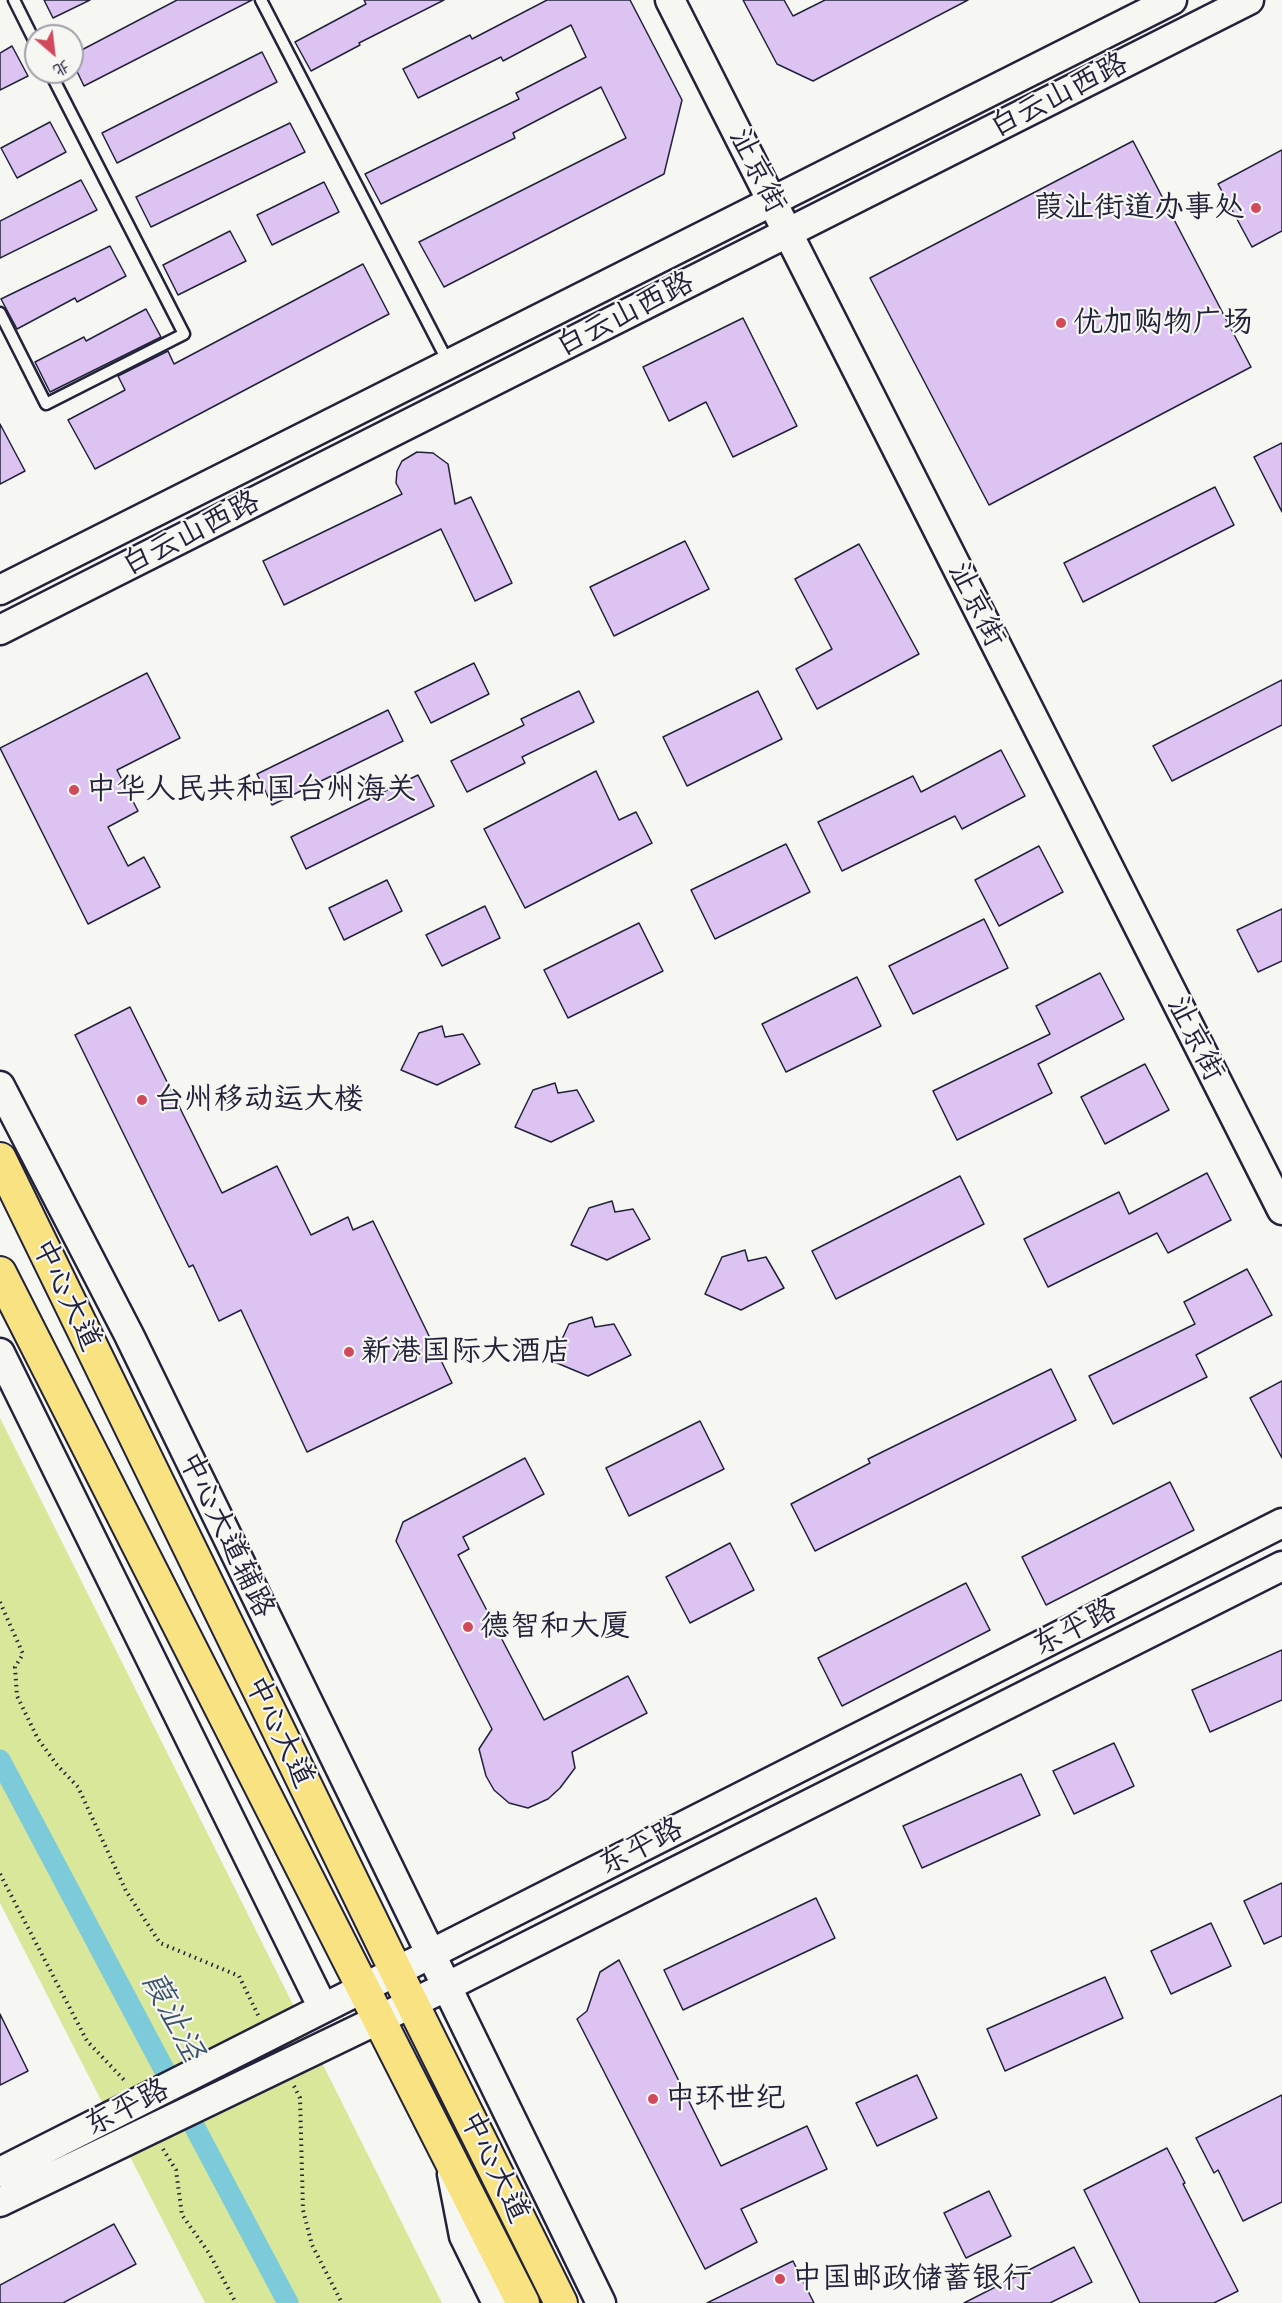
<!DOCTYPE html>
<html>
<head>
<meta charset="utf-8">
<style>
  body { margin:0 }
  #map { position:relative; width:1282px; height:2303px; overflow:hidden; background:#f6f6f2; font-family:Caveat,"LXGW WenKai TC",sans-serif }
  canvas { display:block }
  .north { position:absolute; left:24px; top:24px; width:60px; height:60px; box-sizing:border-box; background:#f6f6f2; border:2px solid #a1a1a9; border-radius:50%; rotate:152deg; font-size:16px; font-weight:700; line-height:24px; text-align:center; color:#22223b }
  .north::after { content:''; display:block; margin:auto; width:21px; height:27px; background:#d1495b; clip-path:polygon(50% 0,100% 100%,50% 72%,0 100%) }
</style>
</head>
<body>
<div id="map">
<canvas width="1282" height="2303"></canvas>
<div class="north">北</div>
</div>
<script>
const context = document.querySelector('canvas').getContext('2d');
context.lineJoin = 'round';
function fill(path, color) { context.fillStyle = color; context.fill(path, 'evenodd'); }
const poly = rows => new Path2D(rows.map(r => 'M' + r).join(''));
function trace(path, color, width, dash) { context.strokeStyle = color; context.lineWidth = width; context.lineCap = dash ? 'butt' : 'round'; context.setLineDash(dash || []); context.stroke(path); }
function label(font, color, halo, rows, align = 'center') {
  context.font = font + ' Caveat,"LXGW WenKai TC",sans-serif'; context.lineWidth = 4.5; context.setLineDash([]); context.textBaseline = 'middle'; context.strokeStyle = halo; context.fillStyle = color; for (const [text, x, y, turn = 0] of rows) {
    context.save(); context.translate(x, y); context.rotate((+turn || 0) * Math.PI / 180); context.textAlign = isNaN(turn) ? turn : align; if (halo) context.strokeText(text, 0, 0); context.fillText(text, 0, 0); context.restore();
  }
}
const green = poly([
  [0,1418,442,2303,205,2303,0,1903]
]);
const canal = poly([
  [0,1760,288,2303]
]);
const building = poly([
  [44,0,90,0,53,18,44,0],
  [177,0,252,0,84,86,72,61,72,55,177,0],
  [364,0,444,0,359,43,360,45,311,71,295,42,366,4,364,0],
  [547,0,630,0,682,100,664,174,444,287,419,242,626,138,601,87,513,133,515,138,381,204,365,174,519,99,516,93,586,57,571,25,503,61,501,57,418,98,403,69,470,35,472,39,547,0],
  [743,0,784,0,793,16,825,0,968,0,813,81,777,64,743,0],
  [12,46,28,76,0,90,0,53,12,46],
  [262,52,277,82,117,163,102,133,262,52],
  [50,122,66,152,17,178,1,148,50,122],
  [290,123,305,152,151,227,136,197,290,123],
  [1133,141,1251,367,989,505,870,278,1133,141],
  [1282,150,1282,231,1252,247,1218,184,1282,150],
  [81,180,97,210,0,258,0,221,81,180],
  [324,182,339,212,272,245,257,215,324,182],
  [230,231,246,261,178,295,163,265,230,231],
  [110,246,126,276,77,302,75,298,17,329,1,299,110,246],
  [363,264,389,314,95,469,68,420,125,390,118,376,168,351,174,364,363,264],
  [146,309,161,337,50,392,35,362,84,337,86,341,146,309],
  [743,318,797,426,733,457,706,402,669,421,643,367,743,318],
  [0,424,25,471,0,484,0,424],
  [1282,443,1282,512,1254,457,1282,443],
  [417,452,433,453,448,464,455,504,471,497,512,583,475,601,441,529,284,605,263,561,402,494,396,483,397,471,402,461,417,452],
  [1215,487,1234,525,1083,602,1064,563,1215,487],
  [685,541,709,589,614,636,590,587,685,541],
  [859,544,919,654,817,709,796,669,832,649,795,579,859,544],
  [474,663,489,694,431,723,415,692,474,663],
  [147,673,180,738,117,770,138,811,108,827,128,866,144,857,160,887,88,924,0,748,147,673],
  [1282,680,1282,725,1172,781,1153,746,1282,680],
  [579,691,594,722,522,757,525,763,467,792,451,761,524,725,521,719,579,691],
  [758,691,782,739,687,786,663,737,758,691],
  [388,710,403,741,272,805,257,774,388,710],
  [1001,750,1025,796,962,829,955,816,842,871,818,822,913,776,921,792,1001,750],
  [596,771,619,820,636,812,652,843,525,908,484,829,596,771],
  [418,775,434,806,306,869,291,837,418,775],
  [786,844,810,892,715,939,691,890,786,844],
  [1039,846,1063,892,999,926,975,880,1039,846],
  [387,880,402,911,344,940,329,908,387,880],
  [485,906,500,938,442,966,426,935,485,906],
  [1282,909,1282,961,1258,972,1237,930,1282,909],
  [984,919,1008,968,913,1014,889,966,984,919],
  [639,923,663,971,568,1018,544,970,639,923],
  [1100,973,1124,1019,1038,1064,1052,1093,957,1140,933,1091,1050,1034,1036,1006,1100,973],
  [857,977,881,1026,786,1072,762,1024,857,977],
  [130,1007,222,1193,277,1166,311,1235,348,1217,353,1230,373,1221,452,1383,307,1452,241,1310,219,1321,193,1265,189,1267,75,1035,130,1007],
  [442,1026,445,1037,463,1034,480,1064,437,1085,401,1070,419,1033,442,1026],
  [1145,1064,1169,1110,1105,1144,1081,1097,1145,1064],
  [555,1083,558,1093,577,1090,594,1121,551,1142,515,1127,533,1090,555,1083],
  [1207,1173,1231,1220,1168,1253,1157,1233,1048,1287,1024,1239,1119,1192,1129,1214,1207,1173],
  [960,1176,984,1224,836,1299,812,1251,960,1176],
  [612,1201,615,1212,633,1209,650,1239,607,1260,571,1245,589,1208,612,1201],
  [745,1250,748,1261,766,1257,784,1288,741,1310,705,1294,722,1257,745,1250],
  [1247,1269,1272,1315,1196,1355,1207,1377,1113,1424,1089,1376,1195,1324,1184,1302,1247,1269],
  [592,1317,595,1327,614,1324,631,1355,588,1376,552,1361,569,1324,592,1317],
  [1051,1369,1076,1420,815,1551,791,1504,870,1463,868,1459,1051,1369],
  [1282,1381,1282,1458,1250,1398,1282,1381],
  [700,1421,724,1469,629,1516,606,1468,700,1421],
  [525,1458,544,1494,463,1537,469,1549,458,1555,544,1720,628,1676,647,1713,572,1752,575,1768,560,1788,548,1799,528,1808,509,1803,494,1790,486,1776,479,1749,492,1729,396,1541,403,1522,525,1458],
  [1170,1482,1194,1530,1046,1605,1022,1557,1170,1482],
  [730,1543,754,1590,690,1623,666,1577,730,1543],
  [966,1583,990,1630,842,1706,818,1658,966,1583],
  [1282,1650,1282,1700,1210,1732,1192,1690,1282,1650],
  [1114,1743,1134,1786,1074,1814,1053,1771,1114,1743],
  [1021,1774,1040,1815,922,1868,903,1826,1021,1774],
  [1282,1883,1282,1936,1264,1944,1244,1901,1282,1883],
  [816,1898,835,1938,683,2010,664,1970,816,1898],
  [1211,1923,1231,1966,1171,1994,1151,1951,1211,1923],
  [619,1960,721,2166,807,2126,827,2169,741,2209,757,2242,705,2269,577,2019,587,2011,600,1972,619,1960],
  [1105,1977,1123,2018,1005,2071,987,2029,1105,1977],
  [0,2014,28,2071,0,2085,0,2014],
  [917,2075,937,2118,877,2146,856,2103,917,2075],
  [1282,2095,1282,2202,1243,2221,1218,2170,1214,2173,1196,2138,1282,2095],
  [1167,2148,1185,2183,1183,2184,1238,2291,1214,2303,1140,2303,1084,2190,1167,2148],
  [989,2191,1011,2236,966,2258,944,2213,989,2191],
  [114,2224,136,2264,63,2303,0,2303,0,2285,114,2224],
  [1074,2247,1092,2282,1050,2303,964,2303,1074,2247],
  [793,2261,814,2303,707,2303,793,2261]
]);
const path = poly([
  [0,1602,23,1654,15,1667,17,1696,38,1739,57,1765,78,1787,126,1891,160,1943,239,1976,259,2017],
  [0,1874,87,2041,126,2082],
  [294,2086,300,2098,303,2210,312,2245,342,2303],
  [163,2149,176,2170,182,2215,209,2253,236,2303]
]);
const lane = poly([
  [14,0,36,44],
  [261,0,448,362],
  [0,313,46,404,184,334,50,72]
]);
const secondary = poly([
  [670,0,1282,1210],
  [0,590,1172,0],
  [0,630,1249,0],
  [0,1086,129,1335,601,2303],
  [0,1353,323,2008],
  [0,2172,1282,1523],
  [452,2174,464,2236,497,2303],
  [0,2202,448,1986,1282,1566]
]);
const primary = poly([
  [0,1159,396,1971,561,2303],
  [0,1273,523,2303]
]);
const markers = [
  [1256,208,6,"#d1495b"],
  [1061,323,6,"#d1495b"],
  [74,790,6,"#d1495b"],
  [142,1100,6,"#d1495b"],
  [349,1352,6,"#d1495b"],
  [468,1627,6,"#d1495b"],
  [653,2099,6,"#d1495b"],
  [780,2279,6,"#d1495b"]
];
const streetNames = [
  ["白云山西路",1059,96,-27],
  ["沚京街",757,171,63],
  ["白云山西路",625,315,-27],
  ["白云山西路",191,534,-27],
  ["沚京街",976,605,63],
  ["沚京街",1195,1039,63],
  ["中心大道",66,1295,64],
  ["中心大道辅路",226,1535,64],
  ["东平路",1075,1628,-27],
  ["中心大道",279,1732,64],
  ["东平路",641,1847,-27],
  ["东平路",127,2108,-27],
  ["中心大道",494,2167,64]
];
const poiNames = [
  ["葭沚街道办事处",1244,208,"right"],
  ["优加购物广场",1073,323],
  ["中华人民共和国台州海关",86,790],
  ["台州移动运大楼",154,1100],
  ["新港国际大酒店",361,1352],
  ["德智和大厦",480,1627],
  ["中环世纪",665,2099],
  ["中国邮政储蓄银行",792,2279]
];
const waterNames = [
  ["葭沚泾",172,2017,62]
];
fill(green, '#d9e79a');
trace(canal, '#7ccada', 21);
fill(building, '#dcc3f2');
trace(building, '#22223b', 1.5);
trace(lane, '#22223b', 15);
trace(secondary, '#22223b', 33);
trace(primary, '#22223b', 36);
trace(path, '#22223b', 4, [1.5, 4.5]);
trace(lane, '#f6f6f2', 10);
trace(secondary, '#f6f6f2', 28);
trace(primary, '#f8e281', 32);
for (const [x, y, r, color] of markers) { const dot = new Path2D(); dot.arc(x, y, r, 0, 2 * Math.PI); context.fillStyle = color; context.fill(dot); trace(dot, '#f6f6f2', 2); }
label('30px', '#22223b', '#f6f6f2', streetNames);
label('30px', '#22223b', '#f6f6f2', poiNames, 'left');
label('italic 32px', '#3d546b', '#f6f6f2', waterNames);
</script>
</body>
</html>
